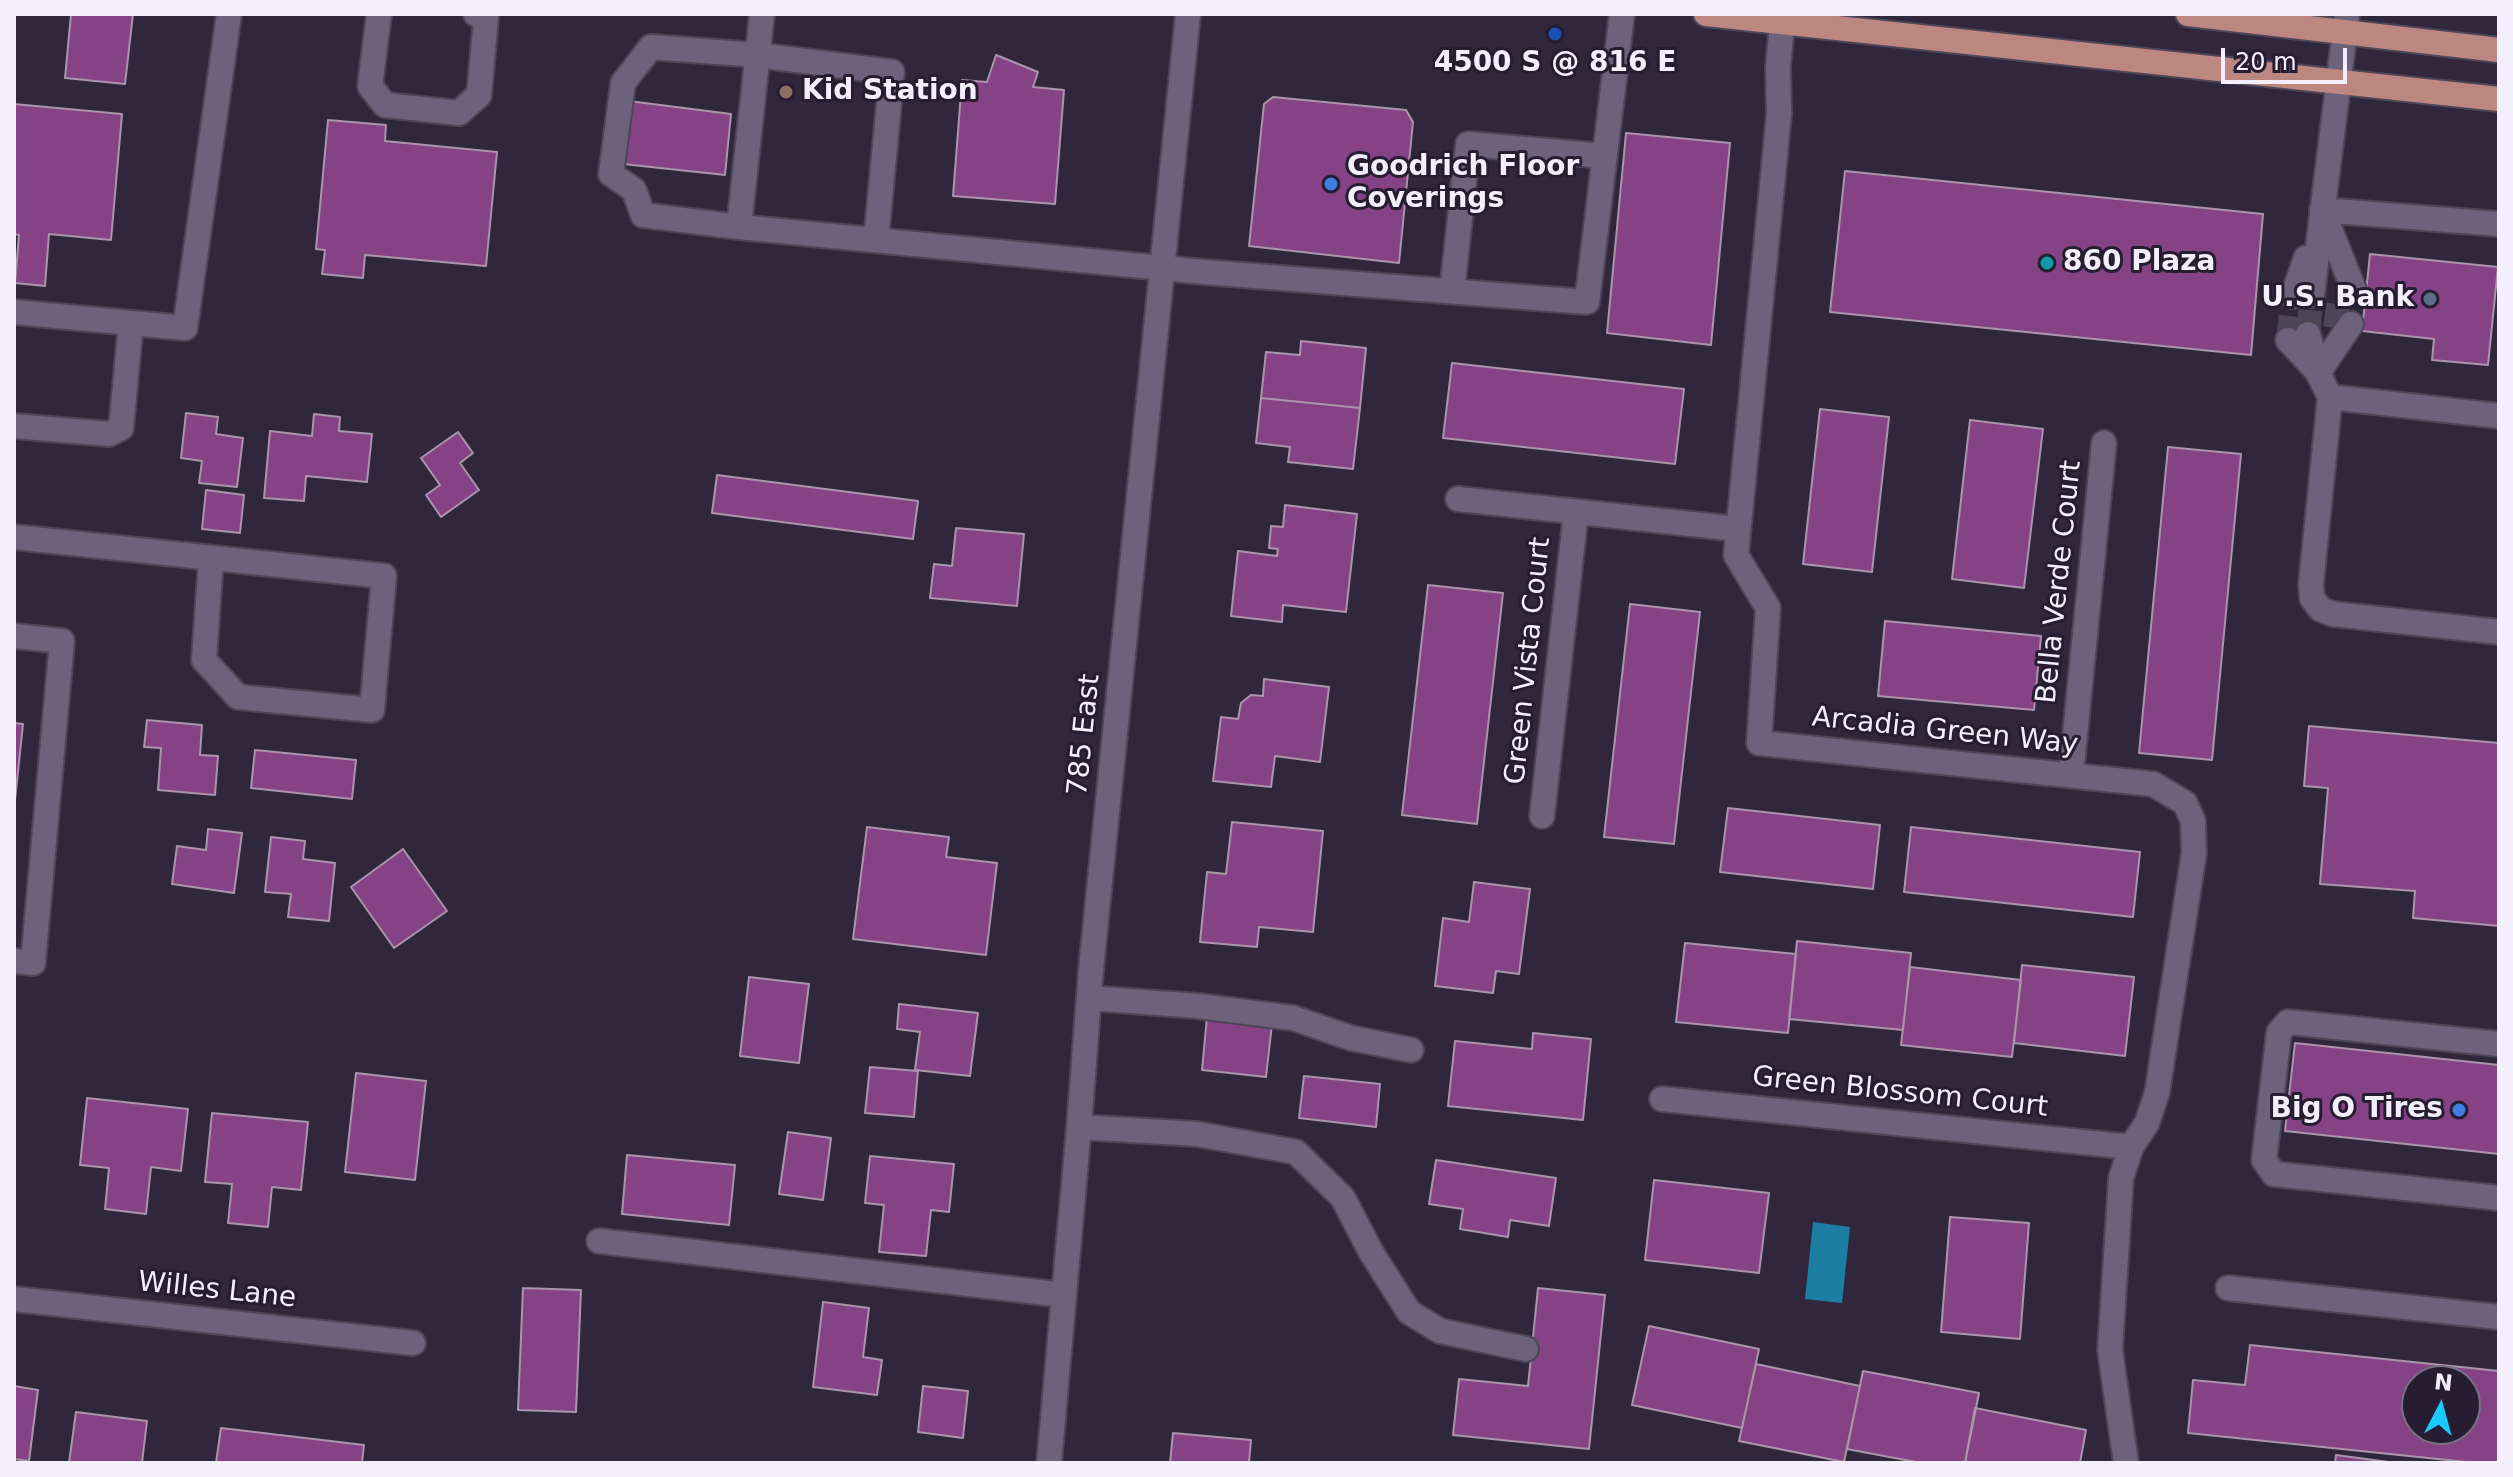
<!DOCTYPE html>
<html>
<head>
<meta charset="utf-8">
<style>
  body { margin:0 }
  #map { position:relative; width:2513px; height:1477px; overflow:hidden; background:#30273d; font-family:"DejaVu Sans",sans-serif }
  canvas { display:block }
  .frame { position:absolute; inset:0; border:16px solid #f4effd; pointer-events:none }
  .north { position:absolute; left:2401px; top:1365px; width:80px; height:80px; box-sizing:border-box; background:#261d32; border:2px solid #787183; border-radius:50%; rotate:6deg; font-size:22px; font-weight:700; line-height:32px; text-align:center; color:#f4effd }
  .north::after { content:''; display:block; margin:auto; width:28px; height:36px; background:#1bcafc; clip-path:polygon(50% 0,100% 100%,50% 72%,0 100%) }
  .scale { position:absolute; left:2221px; top:48px; width:126px; height:36px; box-sizing:border-box; border:4px solid #f4effd; border-top:0; padding-left:10px; font-size:24px; line-height:28px; white-space:nowrap; color:#f4effd; -webkit-text-stroke:6px #261d32; paint-order:stroke }
</style>
</head>
<body>
<div id="map">
<canvas width="2513" height="1477"></canvas>
<div class="frame"></div>
<div class="north">N</div>
<div class="scale">20 m</div>
</div>
<script>
const context = document.querySelector('canvas').getContext('2d');
context.lineJoin = 'round';
function fill(path, color) { context.fillStyle = color; context.fill(path, 'evenodd'); }
const poly = rows => new Path2D(rows.map(r => 'M' + r).join(''));
function trace(path, color, width, dash) { context.strokeStyle = color; context.lineWidth = width; context.lineCap = dash ? 'butt' : 'round'; context.setLineDash(dash || []); context.stroke(path); }
function label(font, color, halo, rows, align = 'center') {
  context.font = font + ' "DejaVu Sans",sans-serif'; context.lineWidth = 6; context.setLineDash([]); context.textBaseline = 'middle'; context.strokeStyle = halo; context.fillStyle = color; for (const [text, x, y, turn = 0] of rows) {
    context.save(); context.translate(x, y); context.rotate((+turn || 0) * Math.PI / 180); context.textAlign = isNaN(turn) ? turn : align; if (halo) context.strokeText(text, 0, 0); context.fillText(text, 0, 0); context.restore();
  }
}
const water = poly([
  [1813,1222,1850,1227,1842,1303,1805,1299]
]);
const building = poly([
  [71,14,133,14,125,84,65,78,71,14],
  [996,55,1038,72,1033,87,1064,90,1055,204,953,196,962,80,987,82,996,55],
  [1273,97,1406,110,1413,122,1399,263,1249,246,1264,104,1273,97],
  [629,101,731,114,725,175,623,164,629,101],
  [14,104,122,114,111,240,49,234,45,286,15,283,19,235,14,234,14,104],
  [328,120,386,125,385,141,497,152,486,266,365,255,363,278,322,274,325,250,316,249,328,120],
  [1626,133,1730,143,1711,345,1607,333,1626,133],
  [1845,171,2263,214,2251,355,1830,312,1845,171],
  [2370,254,2498,267,2488,365,2432,360,2434,339,2362,331,2370,254],
  [1301,341,1366,348,1360,408,1261,398,1266,352,1300,355,1301,341],
  [1452,363,1684,389,1675,464,1443,438,1452,363],
  [1261,398,1360,408,1353,469,1288,462,1290,447,1256,443,1261,398],
  [1820,409,1889,417,1872,572,1803,564,1820,409],
  [186,413,218,417,216,434,243,438,237,487,199,483,202,461,181,458,186,413],
  [314,414,340,417,339,431,372,434,367,482,306,476,304,501,264,498,270,431,312,436,314,414],
  [1970,420,2043,429,2024,588,1952,579,1970,420],
  [458,432,473,453,460,463,479,490,441,517,426,495,440,485,421,458,458,432],
  [2168,447,2241,454,2212,760,2139,753,2168,447],
  [717,475,918,501,913,539,712,513,717,475],
  [206,490,244,495,240,533,202,529,206,490],
  [1285,505,1357,514,1346,612,1283,605,1282,622,1231,616,1238,551,1277,556,1278,549,1269,548,1271,526,1283,527,1285,505],
  [956,528,1024,534,1017,606,930,598,934,564,952,566,956,528],
  [1428,585,1503,593,1477,824,1402,815,1428,585],
  [1630,604,1700,612,1674,844,1604,837,1630,604],
  [1885,621,2041,636,2034,710,1878,696,1885,621],
  [1264,679,1329,687,1320,762,1275,756,1271,787,1213,781,1221,717,1238,719,1241,703,1251,695,1263,696,1264,679],
  [147,720,202,725,200,755,218,756,215,795,158,790,161,748,144,747,147,720],
  [14,723,23,724,14,810,14,723],
  [2309,726,2499,743,2499,926,2413,918,2415,891,2320,884,2328,788,2304,786,2309,726],
  [255,750,356,760,352,799,251,788,255,750],
  [1728,808,1880,825,1873,889,1720,872,1728,808],
  [1232,822,1323,831,1313,932,1259,927,1257,947,1200,942,1207,872,1226,874,1232,822],
  [867,827,949,837,946,857,997,863,986,955,853,939,867,827],
  [1911,827,2140,852,2133,917,1904,892,1911,827],
  [208,829,242,833,234,893,172,884,177,846,206,850,208,829],
  [271,837,305,841,303,859,335,863,329,921,288,917,291,894,265,892,271,837],
  [403,849,447,911,394,948,351,887,403,849],
  [1474,882,1530,889,1519,974,1496,971,1493,993,1435,986,1443,918,1469,922,1474,882],
  [1797,941,1911,953,1903,1030,1789,1019,1797,941],
  [1685,943,1796,954,1788,1033,1676,1022,1685,943],
  [2022,965,2134,977,2125,1056,2014,1043,2022,965],
  [1910,967,2021,980,2012,1057,1901,1045,1910,967],
  [749,977,809,984,799,1063,740,1056,749,977],
  [899,1004,978,1013,970,1076,915,1070,920,1032,897,1029,899,1004],
  [1207,1017,1272,1024,1266,1077,1202,1070,1207,1017],
  [1533,1033,1591,1039,1583,1120,1448,1106,1455,1041,1532,1049,1533,1033],
  [2295,1043,2499,1065,2499,1154,2285,1131,2295,1043],
  [870,1067,918,1071,914,1117,865,1113,870,1067],
  [356,1073,426,1081,415,1180,345,1172,356,1073],
  [1304,1076,1380,1084,1376,1127,1299,1118,1304,1076],
  [87,1098,188,1109,181,1171,151,1167,146,1214,105,1209,109,1168,80,1165,87,1098],
  [212,1113,308,1122,301,1190,272,1187,268,1227,228,1223,232,1184,205,1182,212,1113],
  [788,1132,831,1138,823,1200,779,1194,788,1132],
  [627,1155,735,1165,729,1225,622,1214,627,1155],
  [870,1156,954,1164,949,1212,931,1210,926,1256,879,1252,884,1205,865,1203,870,1156],
  [1436,1160,1556,1178,1549,1226,1510,1220,1508,1237,1460,1229,1463,1209,1429,1204,1436,1160],
  [1654,1180,1769,1193,1759,1273,1645,1260,1654,1180],
  [1950,1217,2029,1223,2020,1339,1941,1332,1950,1217],
  [523,1288,581,1290,576,1412,518,1410,523,1288],
  [1538,1288,1605,1295,1589,1449,1453,1435,1459,1379,1528,1386,1538,1288],
  [823,1302,869,1308,863,1357,882,1360,877,1395,813,1387,823,1302],
  [1649,1326,1759,1349,1742,1428,1632,1405,1649,1326],
  [2250,1345,2499,1371,2499,1463,2476,1463,2188,1433,2193,1380,2245,1385,2250,1345],
  [2417,1381,2465,1381,2465,1429,2417,1429,2417,1381],
  [1756,1364,1860,1386,1844,1462,1739,1441,1756,1364],
  [1863,1371,1979,1393,1965,1463,1921,1463,1847,1449,1863,1371],
  [14,1386,38,1390,29,1461,14,1459,14,1386],
  [923,1386,968,1391,963,1438,918,1432,923,1386],
  [1975,1408,2086,1430,2080,1463,1965,1463,1975,1408],
  [76,1412,147,1421,142,1463,69,1463,76,1412],
  [221,1428,364,1445,362,1463,216,1463,221,1428],
  [1173,1433,1251,1440,1249,1463,1170,1463,1173,1433],
  [2336,1455,2396,1463,2335,1463,2336,1455]
]);
const minorTunnel = poly([
  [2335,328,2340,293],
  [2308,334,2312,295],
  [2288,340,2293,296]
]);
const minor = poly([
  [379,14,370,86,385,105,459,113,479,95,486,18,476,14],
  [762,14,739,227,1204,272,1587,302,1622,14],
  [1783,14,1778,67,1779,114,1736,555,1768,608,1759,743,2153,784,2185,803,2193,821,2194,853,2157,1093,2147,1123,2131,1147,2121,1178,2110,1350,2126,1463],
  [2322,210,2499,224],
  [2323,212,2354,290],
  [739,227,643,215,634,190,611,174,623,83,651,47,757,55,892,72,876,240],
  [1452,291,1468,144,1605,156],
  [2312,295,2347,14],
  [2293,296,2306,258],
  [14,312,185,328,229,14],
  [2308,334,2318,373,2330,397],
  [2288,340,2317,371],
  [2318,373,2351,324],
  [2499,416,2330,397,2311,584,2312,598,2320,609,2333,614,2499,632],
  [14,426,109,434,121,428,131,323],
  [1458,499,1738,529],
  [14,537,384,576,372,710,238,697,204,660,211,559],
  [14,636,62,641,33,963,14,961],
  [2071,775,2104,443],
  [1542,816,1576,512],
  [1089,998,1198,1006,1293,1018,1351,1038,1411,1050],
  [2499,1044,2288,1022,2279,1032,2264,1160,2274,1174,2499,1198],
  [1662,1099,2131,1147],
  [1079,1127,1197,1134,1296,1152,1343,1198,1371,1252,1409,1312,1440,1331,1526,1349],
  [599,1241,1064,1295],
  [2228,1288,2499,1317],
  [14,1299,413,1343],
  [1049,1463,1079,1127,1091,969,1188,14]
]);
const major = poly([
  [1706,14,2499,99],
  [2188,14,2499,50]
]);
const markers = [
  [1555,34,8,"#1a4fb4"],
  [786,92,8,"#8d6e63"],
  [1331,184,8,"#3f7fe0"],
  [2047,263,8,"#0f9aa8"],
  [2430,299,8,"#5c6f8a"],
  [2459,1110,8,"#3f7fe0"]
];
const poiNames = [
  ["4500 S @ 816 E",1555,64,"center"],
  ["Kid Station",802,92],
  ["Goodrich Floor",1347,168],
  ["Coverings",1347,200],
  ["860 Plaza",2063,263],
  ["U.S. Bank",2414,299,"right"],
  ["Big O Tires",2443,1110,"right"]
];
const streetNames = [
  ["Bella Verde Court",2060,582,-84],
  ["Green Vista Court",1529,661,-84],
  ["Arcadia Green Way",1945,732,6],
  ["785 East",1085,735,-84],
  ["Green Blossom Court",1900,1093,6],
  ["Willes Lane",217,1291,6]
];
fill(water, '#1d7ea4');
fill(building, '#854386');
trace(building, '#ab95aa', 2);
trace(minorTunnel, '#4d455a', 24, [24, 12]);
trace(minor, '#4d4657', 28);
trace(major, '#4d4657', 28);
trace(minor, '#6c627b', 24);
trace(major, '#bd8781', 24);
for (const [x, y, r, color] of markers) { const dot = new Path2D(); dot.arc(x, y, r, 0, 2 * Math.PI); context.fillStyle = color; context.fill(dot); trace(dot, '#261d32', 3); }
label('bold 28px', '#f4effd', '#261d32', poiNames, 'left');
label('28px', '#f4effd', '#261d32', streetNames);
</script>
</body>
</html>
